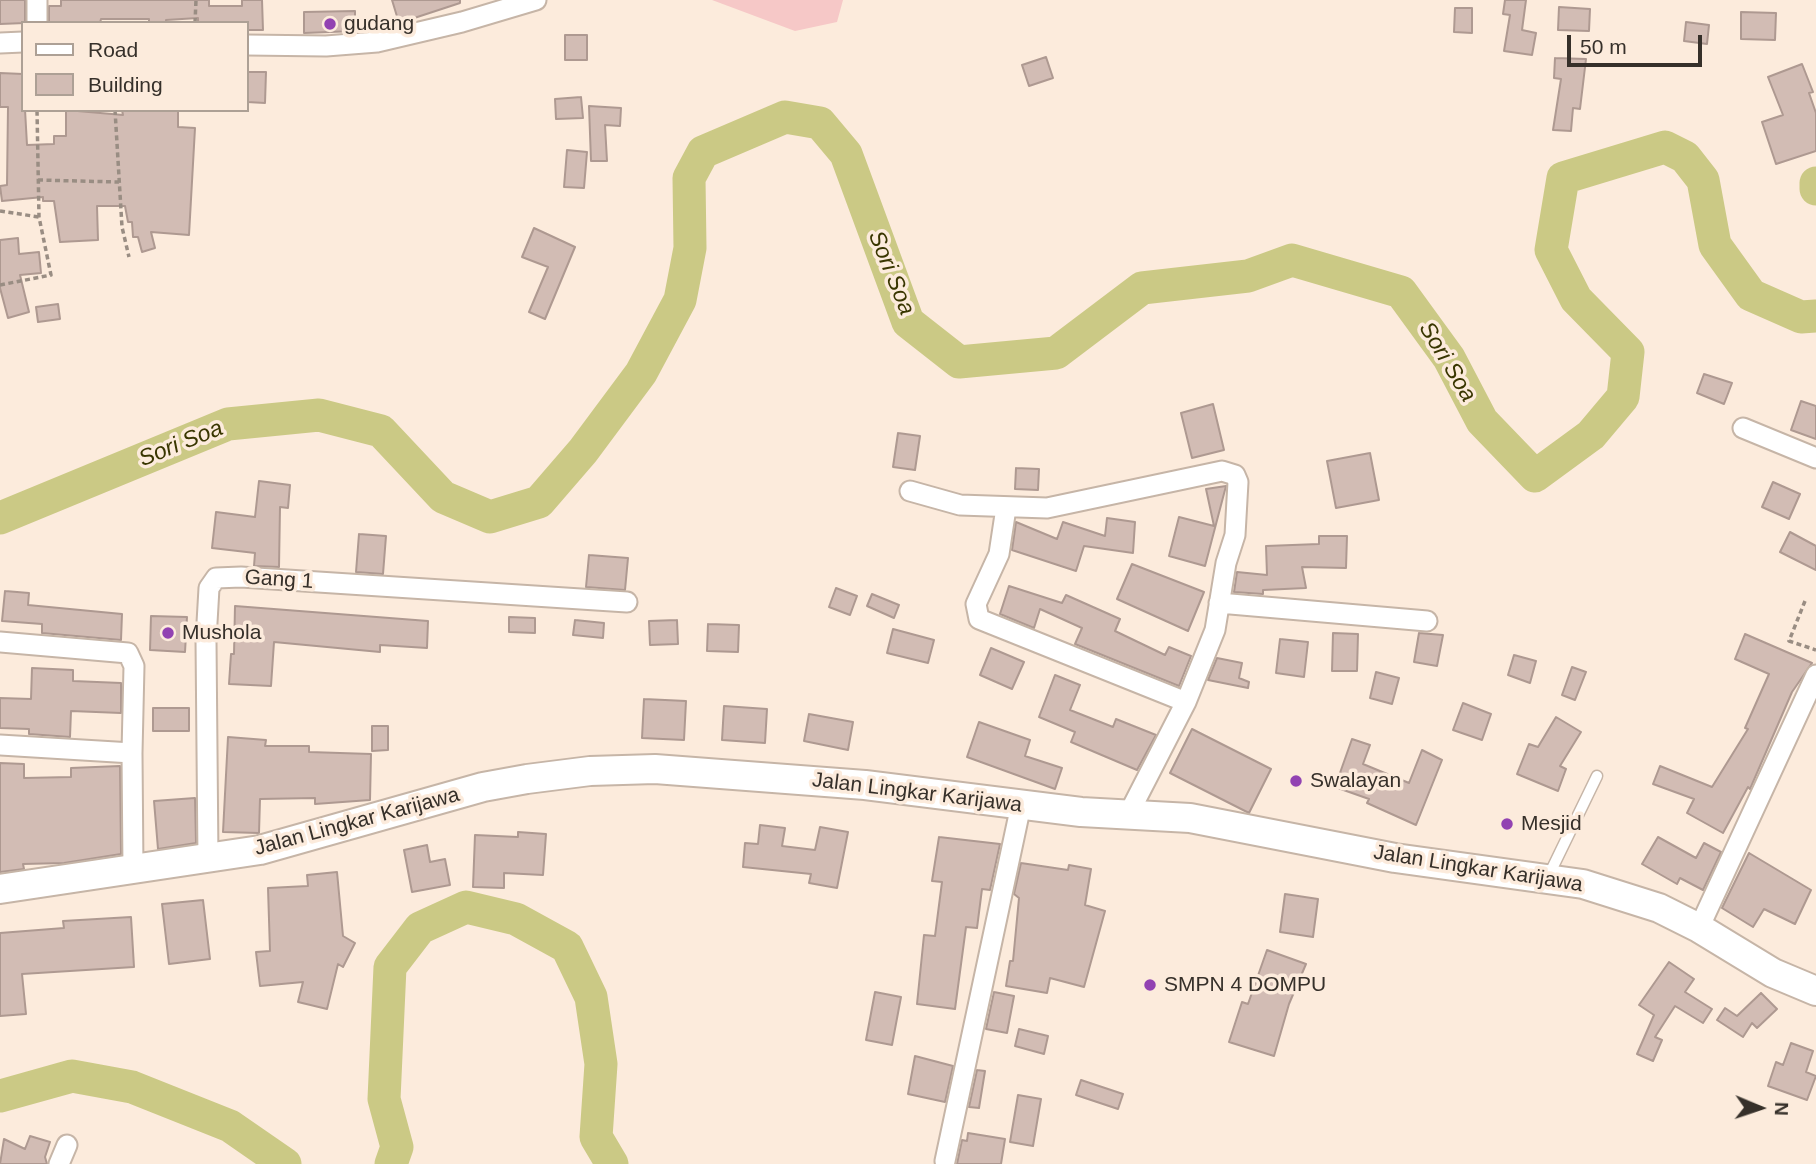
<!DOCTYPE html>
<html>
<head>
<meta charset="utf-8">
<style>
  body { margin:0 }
  #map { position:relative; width:1816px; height:1164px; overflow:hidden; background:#fcebdc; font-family:Helvetica,sans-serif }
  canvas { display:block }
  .legend { position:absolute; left:21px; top:21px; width:228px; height:91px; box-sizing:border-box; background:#fcebdc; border:2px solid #ada095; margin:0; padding:9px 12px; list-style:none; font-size:21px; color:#36302a }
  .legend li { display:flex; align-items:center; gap:14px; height:35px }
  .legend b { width:35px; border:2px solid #ada095 }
  .north { position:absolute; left:1725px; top:1073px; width:70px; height:70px; -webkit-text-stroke:5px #fcebdc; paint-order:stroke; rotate:92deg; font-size:19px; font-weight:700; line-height:28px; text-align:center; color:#36302a }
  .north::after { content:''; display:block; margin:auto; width:24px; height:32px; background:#36302a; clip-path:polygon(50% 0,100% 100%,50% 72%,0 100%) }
  .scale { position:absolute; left:1567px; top:35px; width:135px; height:32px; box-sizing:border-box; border:4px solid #36302a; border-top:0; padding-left:9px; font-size:21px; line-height:24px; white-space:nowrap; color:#36302a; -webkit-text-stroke:5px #fcebdc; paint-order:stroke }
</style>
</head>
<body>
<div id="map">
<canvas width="1816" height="1164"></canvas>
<ul class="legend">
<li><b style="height:9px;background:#fff"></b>Road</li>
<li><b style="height:19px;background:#d2bcb4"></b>Building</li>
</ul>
<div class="north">N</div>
<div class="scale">50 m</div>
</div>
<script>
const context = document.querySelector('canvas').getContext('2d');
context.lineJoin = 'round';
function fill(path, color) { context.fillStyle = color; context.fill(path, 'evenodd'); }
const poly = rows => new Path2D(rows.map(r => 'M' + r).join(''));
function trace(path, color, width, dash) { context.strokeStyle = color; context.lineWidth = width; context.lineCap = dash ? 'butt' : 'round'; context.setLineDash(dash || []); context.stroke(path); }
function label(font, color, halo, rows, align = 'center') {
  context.font = font + ' Helvetica,sans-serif'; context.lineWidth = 7; context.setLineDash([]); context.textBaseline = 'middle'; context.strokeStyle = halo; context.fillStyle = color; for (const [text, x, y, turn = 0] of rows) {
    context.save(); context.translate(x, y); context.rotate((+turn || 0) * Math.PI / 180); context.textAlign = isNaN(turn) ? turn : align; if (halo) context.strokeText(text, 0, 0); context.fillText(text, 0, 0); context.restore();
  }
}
const green = poly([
  [712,0,843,0,837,22,795,31]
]);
const river = poly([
  [1816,183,1816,189],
  [0,518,228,424,319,415,381,431,443,497,490,517,539,502,583,451,641,373,680,300,690,248,689,178,703,152,785,117,820,123,846,154,908,322,959,362,1056,353,1142,288,1248,276,1292,260,1401,292,1449,358,1482,421,1535,476,1591,435,1623,397,1628,352,1576,299,1551,250,1563,178,1665,147,1685,157,1703,180,1715,245,1751,295,1801,317,1816,316],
  [0,1096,72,1076,132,1087,230,1126,285,1164],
  [391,1164,397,1147,384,1099,390,967,420,928,466,907,516,919,567,947,591,997,601,1064,596,1137,612,1164]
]);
const building = poly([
  [0,0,25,0,25,23,0,24,0,0],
  [61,0,209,0,209,6,242,6,242,0,262,0,263,30,247,30,247,23,198,23,198,18,166,20,166,23,149,22,149,19,101,19,100,23,49,23,49,6,61,6,61,0],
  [392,0,460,0,460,3,399,23,392,0],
  [1505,0,1526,0,1522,30,1536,33,1532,55,1504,51,1510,15,1503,14,1505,0],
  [1559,7,1590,9,1589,31,1558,30,1559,7],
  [1455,8,1472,8,1472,33,1454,32,1455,8],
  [355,11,355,31,304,33,304,12,355,11],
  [1741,12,1776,13,1775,40,1741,39,1741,12],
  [1686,22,1709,25,1707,44,1684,41,1686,22],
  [565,35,587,35,587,60,565,60,565,35],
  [1046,57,1053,78,1029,86,1022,65,1046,57],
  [1555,58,1586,59,1580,109,1573,108,1571,131,1553,130,1561,79,1554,78,1555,58],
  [1802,64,1813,92,1809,93,1816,113,1816,151,1776,164,1762,122,1783,115,1768,77,1802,64],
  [247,72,266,72,265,103,247,102,247,72],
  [0,73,23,74,27,145,54,144,54,136,66,136,66,110,123,115,122,110,178,110,178,127,195,128,189,235,151,232,155,248,142,252,138,237,133,237,132,222,128,222,125,206,97,206,98,240,60,242,54,201,43,201,43,197,2,201,0,186,7,185,8,107,0,107,0,73],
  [581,97,583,118,556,119,555,99,581,97],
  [589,106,621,108,620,126,605,125,607,161,591,161,589,106],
  [567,150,587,152,584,188,564,187,567,150],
  [534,228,575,247,545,319,529,312,548,267,522,257,534,228],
  [18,238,19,254,39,252,41,273,20,275,29,312,8,318,0,288,0,240,18,238],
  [58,304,60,319,38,322,36,307,58,304],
  [1704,374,1732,383,1724,404,1697,393,1704,374],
  [1801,401,1816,406,1816,439,1791,430,1801,401],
  [1213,404,1224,450,1192,458,1181,413,1213,404],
  [898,433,920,436,915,470,893,467,898,433],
  [1370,453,1379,500,1336,508,1327,461,1370,453],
  [1016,468,1039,469,1038,490,1015,489,1016,468],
  [259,481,290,485,288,508,280,507,279,567,254,566,255,553,212,548,216,512,255,517,259,481],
  [1773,482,1800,494,1789,519,1762,507,1773,482],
  [1226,486,1205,566,1169,556,1179,517,1214,526,1206,489,1226,486],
  [1107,518,1135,522,1133,553,1084,546,1076,571,1012,550,1016,522,1057,539,1063,522,1105,536,1107,518],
  [1790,532,1816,546,1816,570,1780,552,1790,532],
  [359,534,386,536,383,574,356,572,359,534],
  [1319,536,1347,536,1346,568,1302,567,1306,588,1263,590,1263,594,1234,592,1237,572,1267,575,1266,546,1319,544,1319,536],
  [589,555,628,558,625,590,586,587,589,555],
  [1132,564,1204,592,1188,631,1117,599,1132,564],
  [1009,586,1062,603,1066,595,1120,619,1115,631,1165,655,1169,647,1191,656,1179,686,1075,644,1082,628,1040,609,1034,628,1000,614,1009,586],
  [836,588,857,596,850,615,829,607,836,588],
  [5,591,29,593,28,605,122,614,121,640,42,633,42,624,2,621,5,591],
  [872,594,899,605,894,618,867,606,872,594],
  [235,606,428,621,427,648,380,645,380,652,274,642,271,686,229,684,231,654,234,654,235,606],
  [151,616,187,617,185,652,150,650,151,616],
  [509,617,535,618,535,633,509,632,509,617],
  [575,620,604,623,603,638,573,635,575,620],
  [677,620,678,644,650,645,649,621,677,620],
  [708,624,739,625,738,652,707,651,708,624],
  [893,629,934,640,928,663,887,653,893,629],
  [1333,633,1358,634,1357,671,1332,671,1333,633],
  [1419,633,1443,635,1437,666,1414,662,1419,633],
  [1745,634,1812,663,1792,692,1750,789,1748,787,1723,833,1687,813,1694,799,1653,784,1660,766,1712,787,1748,729,1745,728,1769,674,1735,659,1745,634],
  [1280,639,1308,642,1304,677,1276,673,1280,639],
  [991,648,1024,662,1012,689,980,675,991,648],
  [1514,655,1536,661,1530,683,1508,675,1514,655],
  [1217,658,1242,663,1239,678,1249,682,1248,688,1208,680,1217,658],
  [1572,667,1586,672,1575,700,1562,695,1572,667],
  [32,668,73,670,73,681,121,683,121,713,71,711,70,737,29,734,29,729,0,728,0,698,31,699,32,668],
  [1376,672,1399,678,1392,704,1370,698,1376,672],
  [1055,675,1080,685,1070,710,1113,727,1116,719,1156,735,1137,770,1071,742,1075,732,1039,717,1055,675],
  [644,699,686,701,684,740,642,738,644,699],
  [1463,703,1491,714,1482,740,1453,730,1463,703],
  [724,706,767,709,765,743,722,740,724,706],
  [153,708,189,708,189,731,153,731,153,708],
  [809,714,853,722,848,750,804,741,809,714],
  [1556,717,1581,732,1560,766,1566,769,1558,791,1517,774,1529,744,1538,747,1556,717],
  [979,722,1030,740,1025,756,1062,768,1055,789,967,757,979,722],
  [372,726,388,726,388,750,372,751,372,726],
  [1192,729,1271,769,1249,813,1170,773,1192,729],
  [228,737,266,740,265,746,309,746,309,752,371,754,370,800,315,804,315,798,260,799,259,833,223,832,228,737],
  [1352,739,1370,745,1363,764,1409,783,1422,750,1442,760,1416,825,1367,803,1369,799,1335,787,1352,739],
  [0,763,24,764,24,778,71,777,71,768,120,766,121,854,64,863,23,864,24,869,0,872,0,763],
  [195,798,196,843,158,849,154,801,195,798],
  [760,825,785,828,782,846,815,850,820,827,848,832,837,888,809,883,811,874,743,867,745,843,758,844,760,825],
  [518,832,546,834,543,875,504,873,504,888,473,887,475,835,518,837,518,832],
  [939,837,1000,844,990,890,982,889,977,928,966,927,955,1009,917,1004,924,935,935,936,942,882,932,881,939,837],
  [1658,837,1696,858,1704,843,1721,852,1703,890,1680,878,1677,884,1642,864,1658,837],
  [427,845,430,862,445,859,450,885,412,892,404,850,427,845],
  [1749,853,1811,890,1795,924,1764,909,1753,927,1722,908,1749,853],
  [1021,863,1068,870,1069,865,1091,869,1085,905,1105,911,1084,987,1050,978,1047,993,1006,986,1010,961,1013,961,1019,898,1014,894,1021,863],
  [337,872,343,936,355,943,343,967,338,964,327,1009,298,1002,303,982,260,986,256,952,270,951,268,888,308,886,307,875,337,872],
  [1285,894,1318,899,1313,937,1280,932,1285,894],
  [203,900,210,959,169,964,162,904,203,900],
  [131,917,134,967,22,974,26,1014,0,1016,0,933,64,928,63,921,131,917],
  [1267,950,1306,964,1289,1004,1274,1056,1229,1042,1242,1002,1248,1004,1267,950],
  [1669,962,1694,979,1685,992,1712,1009,1703,1023,1675,1006,1655,1037,1662,1040,1653,1061,1637,1054,1654,1015,1639,1005,1669,962],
  [875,992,901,997,892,1045,866,1040,875,992],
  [994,992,1014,996,1007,1033,986,1029,994,992],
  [1761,993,1777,1009,1757,1028,1752,1023,1743,1037,1717,1020,1725,1008,1737,1016,1761,993],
  [1019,1029,1048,1036,1044,1054,1015,1046,1019,1029],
  [1791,1043,1813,1051,1806,1072,1816,1076,1807,1100,1768,1086,1776,1062,1783,1065,1791,1043],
  [915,1056,953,1066,945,1102,908,1094,915,1056],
  [977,1070,985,1071,979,1108,969,1107,977,1070],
  [1081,1080,1123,1094,1118,1109,1076,1095,1081,1080],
  [1018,1095,1041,1099,1033,1146,1010,1142,1018,1095],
  [968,1133,1005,1139,1001,1164,957,1164,962,1140,967,1141,968,1133],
  [30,1136,50,1142,45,1157,47,1164,0,1164,4,1139,25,1149,30,1136]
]);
const path = poly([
  [195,23,196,0],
  [115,110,122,227,129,257],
  [38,180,119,182],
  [0,211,39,217],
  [0,285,51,275,39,217,37,110],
  [1805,601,1789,641,1816,650]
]);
const lane = poly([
  [1548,877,1597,776]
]);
const street = poly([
  [37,0,37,23],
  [0,43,23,42],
  [247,45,326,46,377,42,462,22,536,0],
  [1743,428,1816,458],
  [910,491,960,505,1047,508,1222,471,1235,475,1238,482,1235,535,1226,563,1215,630,1186,702,1128,815],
  [1006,508,999,554,976,604,979,619,1186,702],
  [1219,603,1427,621],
  [0,642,128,653,134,666,132,753],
  [0,745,132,753,133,870],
  [208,860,206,640,209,588,216,578,241,577,627,602],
  [1699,928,1816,675],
  [945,1161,1021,805],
  [59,1164,67,1145]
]);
const secondary = poly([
  [0,889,260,850,483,787,527,779,590,771,655,769,865,785,1081,812,1190,818,1395,858,1583,884,1659,908,1699,928,1773,973,1816,991]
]);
const markers = [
  [330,24,7,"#9242b2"],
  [168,633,7,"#9242b2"],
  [1296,781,7,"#9242b2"],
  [1507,824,7,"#9242b2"],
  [1150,985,7,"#9242b2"]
];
const poiNames = [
  ["gudang",344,24],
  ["Mushola",182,633],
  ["Swalayan",1310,781],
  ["Mesjid",1521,824],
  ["SMPN 4 DOMPU",1164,985]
];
const streetNames = [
  ["Gang 1",279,580,4],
  ["Jalan Lingkar Karijawa",917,793,7],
  ["Jalan Lingkar Karijawa",357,822,-15],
  ["Jalan Lingkar Karijawa",1478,869,9]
];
const waterNames = [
  ["Sori Soa",891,273,68],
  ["Sori Soa",1447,362,59],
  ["Sori Soa",181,444,-22]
];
fill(green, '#f6c8c7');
trace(river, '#cbc985', 33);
fill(building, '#d2bcb4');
trace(building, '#ae9991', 2);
trace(lane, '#c6b5a7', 13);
trace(street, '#c6b5a7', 23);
trace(secondary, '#c6b5a7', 32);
trace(path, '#998d83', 3.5, [5, 3.5]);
trace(lane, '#fff', 10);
trace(street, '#fff', 19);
trace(secondary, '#fff', 28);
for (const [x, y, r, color] of markers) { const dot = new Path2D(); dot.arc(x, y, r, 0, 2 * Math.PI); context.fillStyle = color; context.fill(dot); trace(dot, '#fcebdc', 2.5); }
label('21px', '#36302a', '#fcebdc', poiNames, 'left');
label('21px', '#36302a', '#fcebdc', streetNames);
label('italic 23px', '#393600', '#fcebdc', waterNames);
</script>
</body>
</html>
